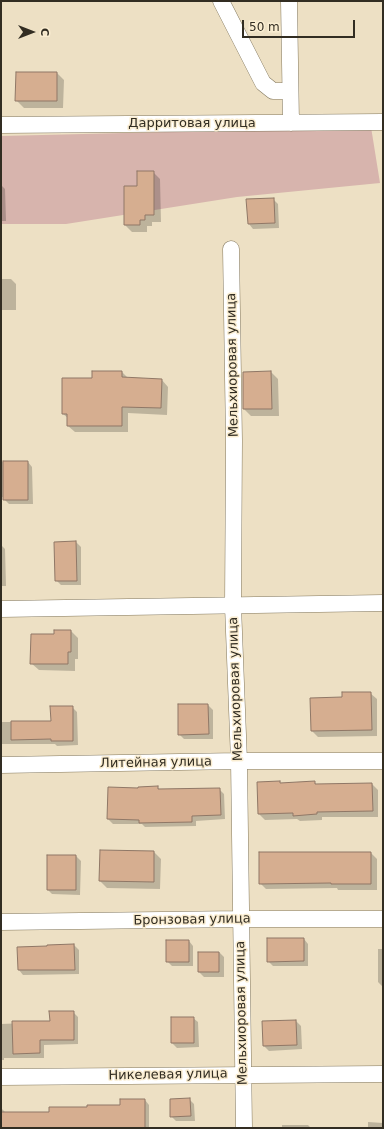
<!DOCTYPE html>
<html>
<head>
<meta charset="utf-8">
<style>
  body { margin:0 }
  #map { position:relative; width:384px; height:1129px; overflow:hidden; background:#ede0c4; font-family:"DejaVu Sans",sans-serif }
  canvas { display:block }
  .frame { position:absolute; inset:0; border:2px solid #322d22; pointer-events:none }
  .north { position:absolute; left:12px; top:12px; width:40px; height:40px; -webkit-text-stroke:3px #faedd1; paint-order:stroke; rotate:90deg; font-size:11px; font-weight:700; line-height:16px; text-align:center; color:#322d22 }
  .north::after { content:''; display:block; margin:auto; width:14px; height:18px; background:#322d22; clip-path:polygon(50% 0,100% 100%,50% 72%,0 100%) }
  .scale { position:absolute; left:242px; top:20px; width:113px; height:18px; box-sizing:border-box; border:2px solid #322d22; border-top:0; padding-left:5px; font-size:12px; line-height:14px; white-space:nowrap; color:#322d22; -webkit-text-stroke:3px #faedd1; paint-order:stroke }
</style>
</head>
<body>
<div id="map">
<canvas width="384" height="1129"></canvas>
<div class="frame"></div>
<div class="north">С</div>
<div class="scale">50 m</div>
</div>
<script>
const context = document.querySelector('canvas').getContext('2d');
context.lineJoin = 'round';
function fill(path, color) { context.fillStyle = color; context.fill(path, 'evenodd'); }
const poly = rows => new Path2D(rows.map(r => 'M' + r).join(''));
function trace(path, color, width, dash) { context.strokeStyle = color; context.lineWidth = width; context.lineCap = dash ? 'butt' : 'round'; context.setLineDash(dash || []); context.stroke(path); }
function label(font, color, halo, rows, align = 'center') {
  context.font = font + ' "DejaVu Sans",sans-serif'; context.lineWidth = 3; context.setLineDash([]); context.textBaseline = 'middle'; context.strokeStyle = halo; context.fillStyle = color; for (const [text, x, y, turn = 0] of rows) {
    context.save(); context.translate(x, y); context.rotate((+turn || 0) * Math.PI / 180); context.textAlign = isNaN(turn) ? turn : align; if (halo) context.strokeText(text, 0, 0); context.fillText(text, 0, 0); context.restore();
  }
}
const green = poly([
  [371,127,380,183,237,197,66,224,1,224,1,136]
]);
const shadow = poly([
  [57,73,64,80,63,108,24,108,16,100],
  [153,172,160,179,161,222,152,222,152,226,147,226,147,232,132,232,125,225,138,187],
  [1,185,5,189,6,221,1,221],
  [273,199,278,204,279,228,253,229,249,224],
  [1,279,11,279,16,284,16,310,1,310],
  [93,372,122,372,129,379,162,380,168,387,167,415,128,413,128,432,75,432,68,426,68,418,63,414,63,379,93,378],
  [271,372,278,379,279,416,251,416,244,409,244,373],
  [1,462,28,462,32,467,33,504,9,504,4,499,4,497,1,497],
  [76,542,81,547,81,585,61,585,56,580],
  [1,545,5,549,6,586,1,586],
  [71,631,78,638,78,659,75,659,75,671,39,670,31,663,55,635],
  [370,693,377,699,377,736,318,737,312,731,343,698],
  [208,705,213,710,213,739,184,739,179,734],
  [72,707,77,712,78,745,57,746,55,744,1,744,1,722,52,722],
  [314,782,317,785,372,784,378,790,378,817,322,817,322,820,300,821,297,819,265,820,259,814],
  [157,787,160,790,219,789,224,794,225,819,196,821,196,826,145,827,142,824,113,824,108,819,139,789],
  [154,852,161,859,160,889,107,888,100,881],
  [371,853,377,859,377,890,338,890,337,888,266,889,260,883],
  [76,856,81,861,80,895,52,894,48,890],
  [304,939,308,944,308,966,273,966,268,961],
  [189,941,193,946,193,966,172,966,167,961],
  [74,945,79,950,79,974,23,975,19,970],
  [378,949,383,949,383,987,378,982],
  [199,952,219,952,224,957,224,977,204,977,199,972],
  [73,1012,78,1017,78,1044,44,1045,44,1058,4,1058,4,1060,1,1060,1,1024,51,1022],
  [172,1018,193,1018,198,1022,199,1047,177,1048,172,1043],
  [296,1021,301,1026,302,1049,269,1051,264,1046],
  [189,1099,194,1104,195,1121,176,1121,171,1116],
  [145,1100,149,1105,149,1128,1,1128,1,1108,6,1113,50,1113,121,1106],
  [368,1122,383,1123,383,1128,368,1128],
  [282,1125,308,1125,311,1128,282,1128]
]);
const building = poly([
  [16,72,57,72,57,101,15,101,16,72],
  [137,171,154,171,154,215,145,215,145,220,140,220,140,225,124,225,124,186,137,186,137,171],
  [274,198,275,223,248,224,246,199,274,198],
  [92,371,122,371,122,377,162,379,161,408,122,407,122,426,67,426,67,414,62,414,62,378,92,378,92,371],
  [271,371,272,409,243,409,243,372,271,371],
  [3,461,28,461,28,500,3,500,3,461],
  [76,541,77,581,55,581,54,542,76,541],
  [54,630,71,630,71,652,68,652,68,664,30,664,31,634,54,634,54,630],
  [342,692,371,692,372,730,311,731,310,698,342,697,342,692],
  [178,704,208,704,209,734,178,735,178,704],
  [50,706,73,706,73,741,51,741,51,739,11,740,11,721,51,721,50,706],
  [280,781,280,783,315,781,315,784,372,783,373,811,317,812,317,814,293,816,293,813,258,814,257,782,280,781],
  [158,786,158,789,220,788,221,815,192,816,192,822,139,823,139,820,107,819,108,787,138,788,138,787,158,786],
  [100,850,154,851,154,882,99,881,100,850],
  [259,852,371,852,371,884,331,884,331,883,259,884,259,852],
  [47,855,76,855,76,890,47,890,47,855],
  [267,938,304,938,304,961,267,962,267,938],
  [166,940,189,940,189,962,166,962,166,940],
  [74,944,75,970,18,970,17,947,47,946,47,945,74,944],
  [198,952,219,952,219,972,198,972,198,952],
  [49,1011,74,1011,74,1040,40,1040,40,1053,13,1054,12,1021,50,1021,49,1011],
  [171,1017,194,1017,194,1043,171,1043,171,1017],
  [296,1020,297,1045,263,1046,262,1021,296,1020],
  [190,1098,191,1116,170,1117,170,1099,190,1098],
  [120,1099,145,1099,145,1128,1,1128,1,1112,49,1112,49,1107,87,1107,87,1105,120,1105,120,1099]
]);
const minor = poly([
  [221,1,263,83,273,91,290,91],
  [289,1,291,123],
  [1,125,383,122],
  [231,249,234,441,233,606,239,761,244,1128],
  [1,609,383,603],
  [1,765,239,761,383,761],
  [1,922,241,919,383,919],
  [1,1077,383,1074]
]);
const streetNames = [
  ["Дарритовая улица",192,124],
  ["Мельхиоровая улица",233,365,-91],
  ["Мельхиоровая улица",236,689,-92],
  ["Литейная улица",156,763,-1],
  ["Бронзовая улица",192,920,-1],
  ["Мельхиоровая улица",242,1013,-91],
  ["Никелевая улица",168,1075,-1]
];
fill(green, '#d7b4ad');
fill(shadow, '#0003');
fill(building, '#d6ae90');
trace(building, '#8f7766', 1);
trace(minor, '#83785e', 17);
trace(minor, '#fff', 16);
label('13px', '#322d22', '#faedd1', streetNames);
</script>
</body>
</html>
